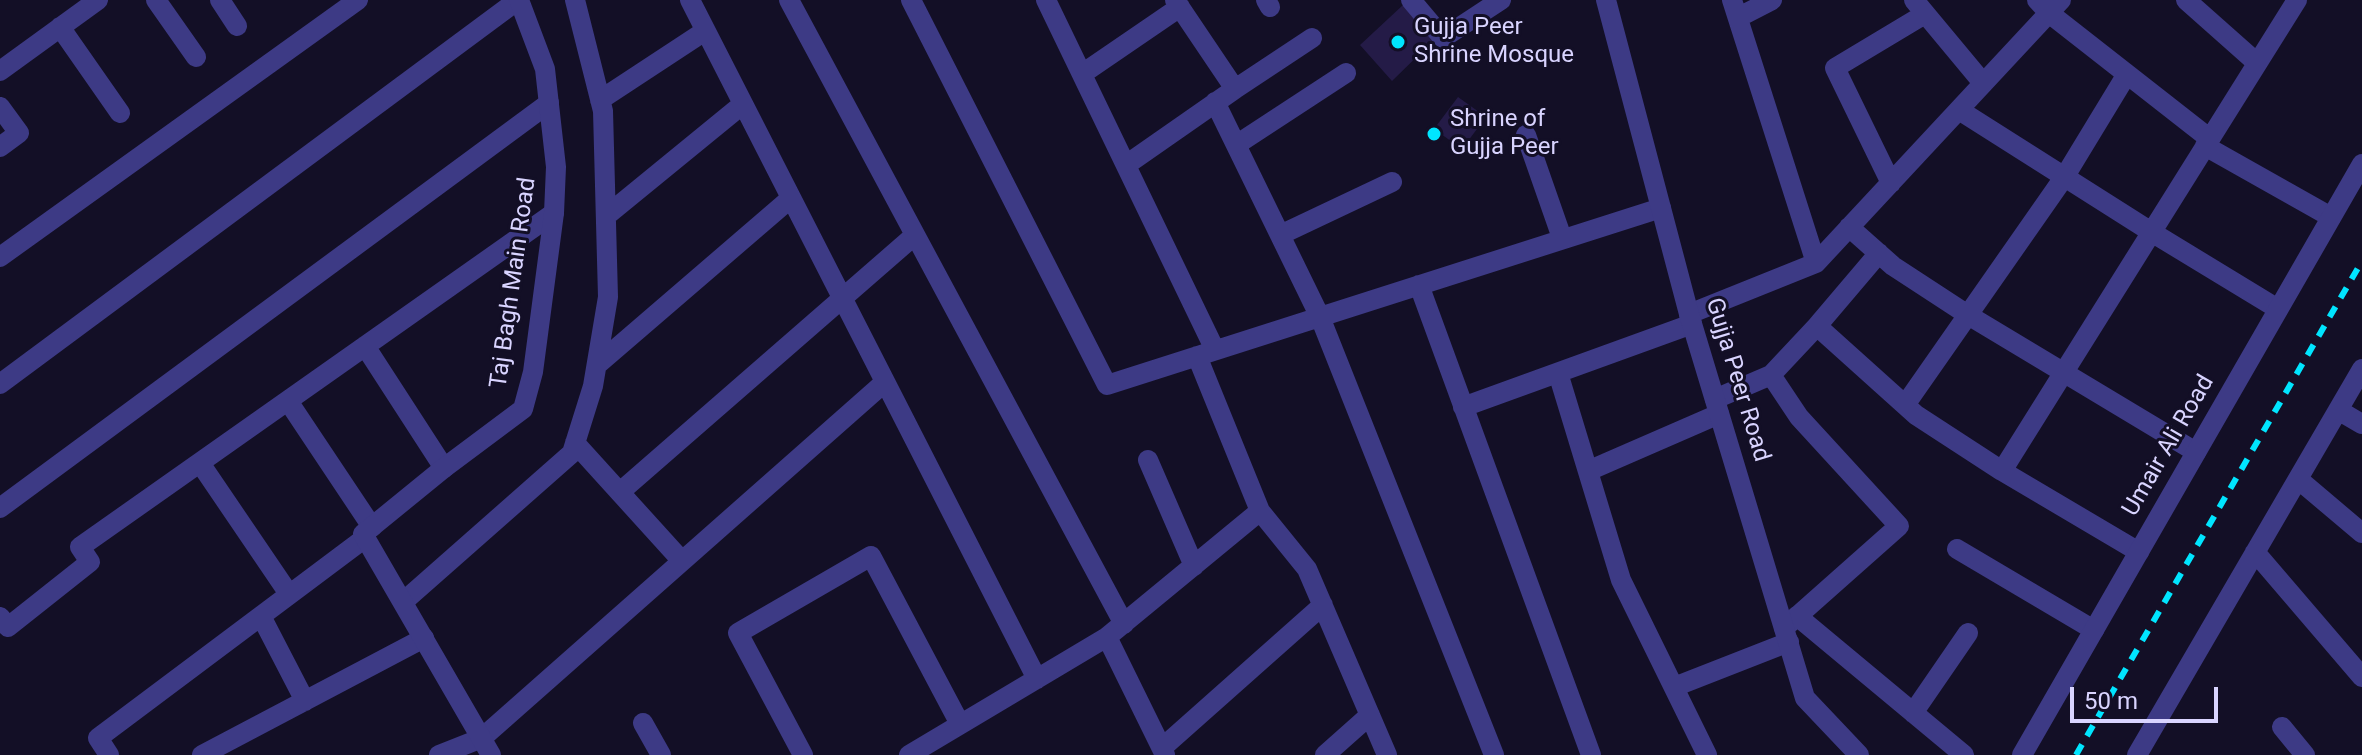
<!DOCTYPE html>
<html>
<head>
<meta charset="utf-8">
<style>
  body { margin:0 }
  #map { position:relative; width:2362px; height:755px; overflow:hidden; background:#130f26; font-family:Roboto,sans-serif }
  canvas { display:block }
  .scale { position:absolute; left:2070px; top:687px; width:148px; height:36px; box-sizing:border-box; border:4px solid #d9d4ff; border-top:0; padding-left:10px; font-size:24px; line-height:28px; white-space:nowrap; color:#d9d4ff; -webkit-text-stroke:6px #130f26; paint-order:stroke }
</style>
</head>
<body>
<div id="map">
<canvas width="2362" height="755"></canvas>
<div class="scale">50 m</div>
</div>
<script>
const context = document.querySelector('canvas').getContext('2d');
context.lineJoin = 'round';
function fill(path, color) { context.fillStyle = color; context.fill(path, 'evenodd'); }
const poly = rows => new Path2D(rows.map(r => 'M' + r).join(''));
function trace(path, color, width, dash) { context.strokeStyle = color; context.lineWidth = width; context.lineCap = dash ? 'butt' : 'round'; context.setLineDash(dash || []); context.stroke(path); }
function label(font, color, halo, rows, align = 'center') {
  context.font = font + ' Roboto,sans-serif'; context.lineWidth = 6; context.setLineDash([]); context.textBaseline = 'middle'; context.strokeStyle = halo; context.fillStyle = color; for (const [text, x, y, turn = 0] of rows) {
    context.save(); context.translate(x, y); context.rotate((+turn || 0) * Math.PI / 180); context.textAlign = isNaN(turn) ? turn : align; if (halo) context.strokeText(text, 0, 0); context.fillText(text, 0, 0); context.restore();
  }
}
const building = poly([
  [1403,5,1435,39,1392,81,1360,45],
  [1458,97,1486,117,1462,149,1434,129]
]);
const minor = poly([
  [156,0,196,57],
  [220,0,237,26],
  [690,0,1037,679],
  [789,0,1124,624],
  [911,0,1107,385,1661,208],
  [1046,0,1215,350],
  [1175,0,1235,89],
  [1266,0,1270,7],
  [1411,0,1443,38,1501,0],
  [1732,0,1816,263],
  [1914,0,1983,83],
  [2037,0,2049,13,2210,139],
  [2186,0,2257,63],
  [1739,17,1772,0],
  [60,27,120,113],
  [0,71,98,0],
  [1082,74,1180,7],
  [600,100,705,31],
  [1215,102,1320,317,1494,755],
  [0,107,19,133,0,147],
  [1959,110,2153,233,2278,309],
  [1526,135,1562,238],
  [1236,145,1346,73],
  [2205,146,2331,217],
  [1126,165,1235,89,1312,38],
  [1891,183,1835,68,1925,14],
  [606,216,743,104],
  [1849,227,1893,266,1968,315,2196,452],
  [1280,235,1392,182],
  [0,257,358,0],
  [1419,285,1591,755],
  [1689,314,1816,263,2061,0],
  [1817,326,1879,253],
  [365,346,444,468],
  [597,365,791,198],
  [1558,373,1621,580,1707,755],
  [1771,375,1799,417,1899,526,1784,628],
  [0,384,518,0],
  [1715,399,1771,375,1817,326,1916,415,2002,471,2139,552],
  [288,401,372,527],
  [1905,405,2065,176,2127,74],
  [1463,407,1692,324],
  [2338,410,2362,424],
  [575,443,682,561],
  [1148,460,1194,566],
  [200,463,289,594],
  [1588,471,1719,414],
  [2002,471,2297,0],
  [2298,479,2362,533],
  [620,492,915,235],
  [0,508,549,103],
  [1260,511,1307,569,1387,755],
  [1957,549,2094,630],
  [2255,552,2362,677],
  [403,602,572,453,593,386,608,297,603,111,575,0],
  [261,616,305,701],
  [1797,616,1964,755],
  [0,617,8,627,90,562,80,547,554,213],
  [1107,637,1260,511,1197,356],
  [1674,687,1789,642],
  [1913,713,1968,633],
  [643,723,661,755],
  [2282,727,2305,755],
  [1162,748,1323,605],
  [109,755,98,738,365,538],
  [202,755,424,638],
  [439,755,482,738,885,382],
  [803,755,738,633,871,556,960,724],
  [909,755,1107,637,1165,755],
  [1325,755,1370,715],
  [2137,755,2362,369]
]);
const tertiary = poly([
  [1606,0,1689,314,1805,698,1859,755],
  [491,755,363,534,444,468,523,409,533,372,554,213,556,167,545,69,519,0],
  [2022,755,2362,164]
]);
const rail = poly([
  [2076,755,2362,261]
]);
const markers = [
  [1398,42,8,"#00e5ff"],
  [1434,134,8,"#00e5ff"]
];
const poiNames = [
  ["Gujja Peer",1414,28],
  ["Shrine Mosque",1414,56],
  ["Shrine of",1450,120],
  ["Gujja Peer",1450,148]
];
const streetNames = [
  ["Taj Bagh Main Road",514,283,-82],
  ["Gujja Peer Road",1737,380,73],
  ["Umair Ali Road",2169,446,-60]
];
fill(building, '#241b47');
trace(minor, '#3d3a85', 20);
trace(tertiary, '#3d3a85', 20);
trace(rail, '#00e5ff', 6, [12, 10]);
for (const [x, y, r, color] of markers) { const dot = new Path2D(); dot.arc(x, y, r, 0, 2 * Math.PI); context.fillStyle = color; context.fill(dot); trace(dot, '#130f26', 3); }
label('24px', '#d9d4ff', '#130f26', poiNames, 'left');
label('24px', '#d9d4ff', '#130f26', streetNames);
</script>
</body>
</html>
